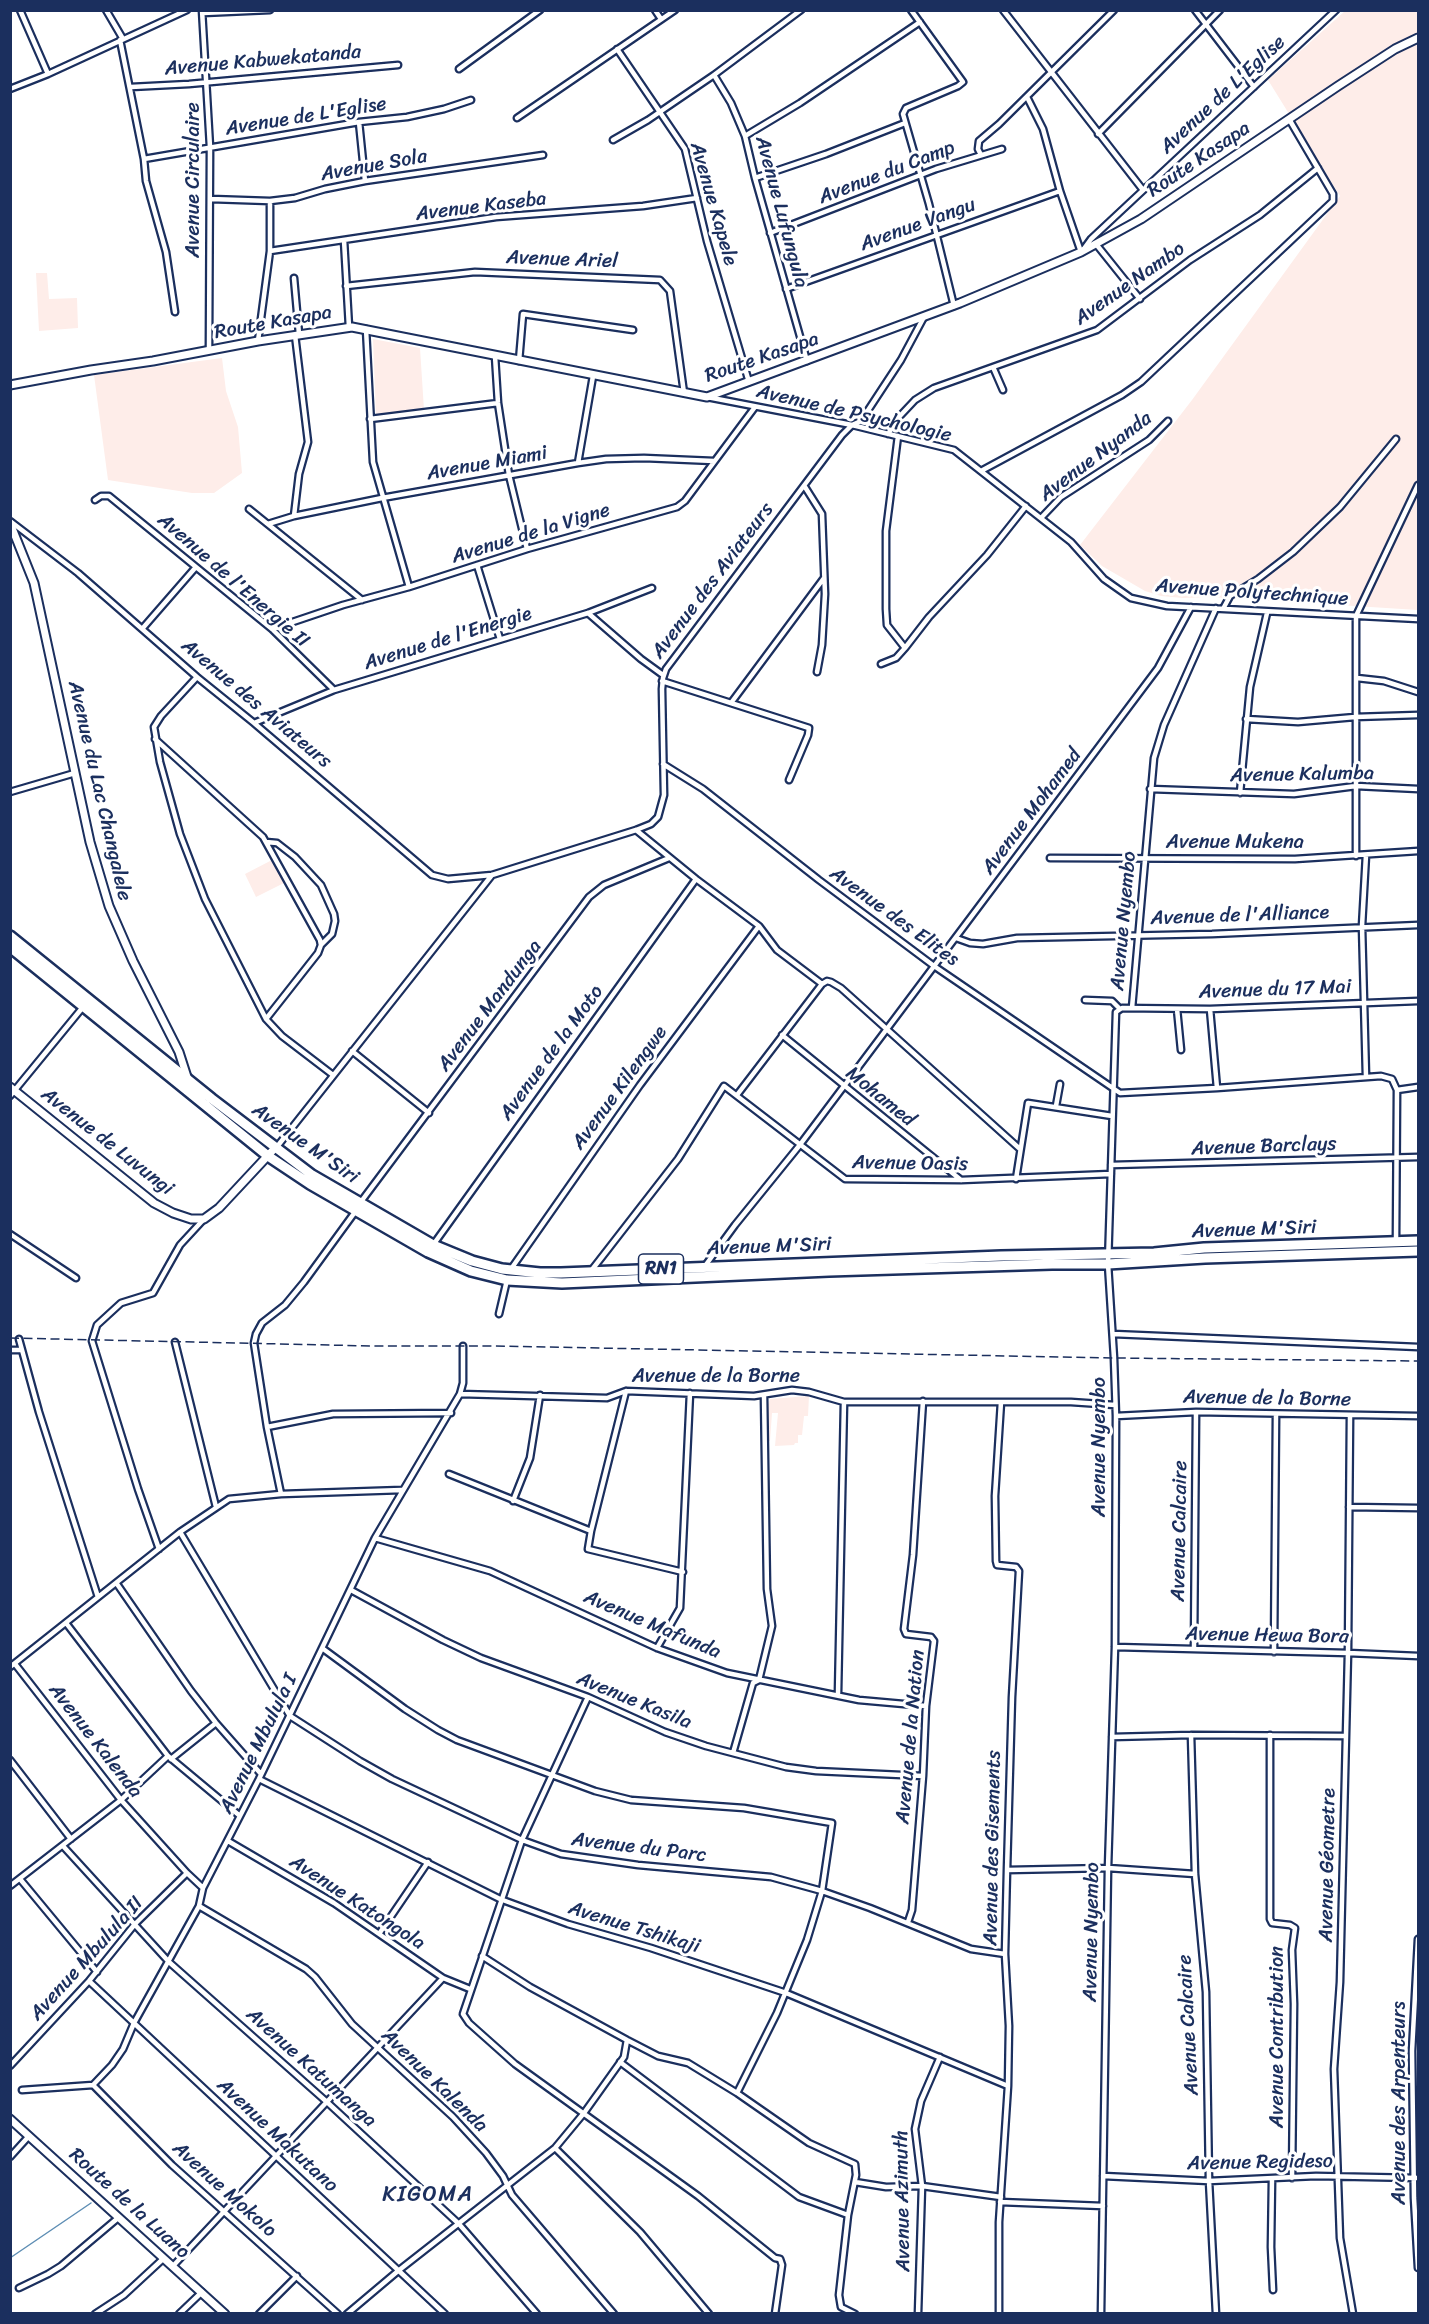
<!DOCTYPE html>
<html>
<head>
<meta charset="utf-8">
<style>
  body { margin:0 }
  #map { position:relative; width:1429px; height:2324px; overflow:hidden; background:#fff; font-family:Sriracha,sans-serif }
  canvas { display:block }
  .frame { position:absolute; inset:0; border:12px solid #1b2f5e; pointer-events:none }
</style>
</head>
<body>
<div id="map">
<canvas width="1429" height="2324"></canvas>
<div class="frame"></div>
</div>
<script>
const context = document.querySelector('canvas').getContext('2d');
context.lineJoin = 'round';
function fill(path, color) { context.fillStyle = color; context.fill(path, 'evenodd'); }
const poly = rows => new Path2D(rows.map(r => 'M' + r).join(''));
function trace(path, color, width, dash) { context.strokeStyle = color; context.lineWidth = width; context.lineCap = dash ? 'butt' : 'round'; context.setLineDash(dash || []); context.stroke(path); }
function label(font, color, halo, rows, align = 'center') {
  context.font = font + ' Sriracha,sans-serif'; context.lineWidth = 6; context.setLineDash([]); context.textBaseline = 'middle'; context.strokeStyle = halo; context.fillStyle = color; for (const [text, x, y, turn = 0] of rows) {
    context.save(); context.translate(x, y); context.rotate((+turn || 0) * Math.PI / 180); context.textAlign = isNaN(turn) ? turn : align; if (halo) context.strokeText(text, 0, 0); context.fillText(text, 0, 0); context.restore();
  }
}
const built = poly([
  [1345,11,1418,11,1418,610,1211,597,1183,598,1161,596,1145,591,1102,566,1080,545,1192,400,1340,196,1268,80],
  [36,273,47,273,49,299,77,298,78,328,39,331],
  [373,339,420,348,424,410,376,416],
  [222,358,226,391,238,427,242,473,214,493,192,493,108,480,94,375],
  [272,860,286,882,256,897,245,874],
  [809,1396,808,1416,804,1416,802,1435,798,1435,798,1443,795,1443,794,1445,775,1446,778,1413,772,1413,770,1441,767,1441,766,1410,770,1399]
]);
const stream = poly([
  [10,2258,91,2203]
]);
const street = poly([
  [20,10,48,74],
  [106,10,123,39],
  [202,10,210,147,209,350],
  [655,10,661,19],
  [911,10,963,82,958,86,906,108,903,114,929,204,954,306],
  [1003,10,1143,190],
  [1195,10,1254,87],
  [203,13,270,10],
  [120,40,144,159,146,181,166,252,175,312],
  [617,49,685,149,707,241,749,382],
  [459,69,540,10],
  [714,75,731,103,745,136,755,178,807,361],
  [131,87,189,84,398,65],
  [10,89,48,74,187,10],
  [1027,97,1043,129,1060,191,1081,252],
  [517,118,675,10],
  [359,122,365,181],
  [1098,134,1220,10],
  [745,136,800,103,920,22],
  [613,140,648,120,714,75,801,10],
  [981,155,978,149,979,141,999,124,1114,10],
  [144,159,359,122,407,117,444,109,471,100],
  [755,178,826,154,905,123],
  [211,199,270,201,295,198,325,189,365,181,543,155],
  [770,233,936,169,1002,149],
  [344,240,349,327],
  [1096,244,1140,299],
  [1083,250,1091,239,1336,10],
  [270,251,496,217,643,206,697,198],
  [294,278,299,334],
  [346,286,475,272,660,280,670,291,684,393],
  [786,289,1060,191],
  [366,329,373,462,409,587],
  [258,341,270,251,270,201],
  [495,356,498,403,509,475,527,549],
  [519,361,523,314,633,330],
  [993,367,1003,390],
  [707,397,852,425,954,450,1071,542,1104,579,1131,598,1167,606,1418,619],
  [370,419,498,403],
  [888,434,899,417,915,400,934,388,1097,330,1190,260,1260,215,1318,168],
  [898,436,886,531,886,609,887,625,905,648],
  [578,463,593,376],
  [981,471,1122,395,1141,382,1333,201,1333,194,1289,119],
  [805,487,822,514,825,594,822,645,817,672],
  [95,500,101,496,109,496,272,629,334,690],
  [249,509,362,600],
  [294,516,299,474,308,442,295,335],
  [1041,518,1061,497,1149,440,1168,421],
  [10,521,78,573,197,677,254,723,432,875,448,879,492,875,636,830,651,824,658,817,664,795,662,689,663,678,666,669,842,435,852,425,861,421,901,360,924,317],
  [268,524,294,516,382,498,578,463,606,459,644,458,714,461],
  [477,565,500,639],
  [1223,609,1230,596,1258,579,1293,552,1340,507,1396,439],
  [588,613,641,659,663,675],
  [142,629,196,567],
  [272,629,343,605,409,587,527,549,677,507,685,501,755,407],
  [881,664,896,658,905,648,929,617,987,555,1026,506],
  [197,677,161,716,154,727,160,762,180,834,205,899,266,1019,282,1036,333,1075],
  [1357,678,1384,681,1418,692],
  [662,681,809,728,808,735,789,780],
  [731,703,824,578],
  [1246,719,1298,722,1355,717,1418,715],
  [254,723,334,690,588,613,652,588],
  [155,739,263,837,320,940,321,945,318,953,266,1019],
  [663,764,703,789,819,880,934,966,1120,1093,1217,1088,1381,1076,1392,1079,1397,1090],
  [1150,789,1294,794,1356,786,1418,789],
  [10,792,75,773],
  [1240,793,1250,687,1267,613],
  [636,830,696,879,759,926,777,950,822,984,827,981,831,982,841,988,1020,1149],
  [266,842,277,843,295,857,321,885,334,914,335,921,332,934,321,945],
  [1366,855,1362,926,1366,1077],
  [1356,856,1356,616,1418,485],
  [1050,858,1295,859,1418,851],
  [956,938,970,943,983,944,1017,938,1212,934,1418,925],
  [1085,1000,1112,1001,1119,1008],
  [1132,1008,1154,758,1164,725,1216,608],
  [1177,1009,1181,1050],
  [1210,1009,1217,1088],
  [782,1035,961,1180],
  [352,1051,429,1113],
  [737,1095,822,984],
  [10,1096,83,1007],
  [1056,1106,1060,1084],
  [276,1148,492,875],
  [1111,1165,1418,1157],
  [1016,1179,1028,1103,1112,1116],
  [360,1203,589,897,604,885,669,858],
  [10,1234,76,1278],
  [1396,1242,1397,1090,1418,1087],
  [433,1245,696,879],
  [705,1266,735,1225,799,1146,1158,668,1191,607],
  [511,1269,640,1085,759,926],
  [591,1271,678,1159,724,1086,845,1179,961,1180,1111,1174],
  [499,1314,507,1280],
  [1113,1334,1418,1347],
  [19,1339,39,1412,98,1597],
  [175,1342,216,1507],
  [10,1350,22,1350],
  [626,1391,591,1531,588,1549,683,1572],
  [460,1394,607,1398,626,1391,754,1396,792,1390,809,1392,844,1402,1071,1402,1115,1405],
  [1116,1416,1196,1412,1418,1416],
  [1350,1416,1348,1653,1340,1982,1334,2069,1340,2238,1353,2314],
  [267,1427,333,1414,451,1413],
  [449,1474,591,1531],
  [281,1494,267,1427,254,1343,256,1334,262,1323,285,1305,304,1282,355,1212],
  [513,1501,530,1458,540,1395],
  [1349,1507,1418,1508],
  [180,1532,290,1716,360,1761,392,1779,522,1840,561,1854,638,1865,771,1877,822,1891,870,1908,971,1949,1005,1954],
  [375,1538,490,1571,657,1648,727,1673,859,1700,926,1706],
  [159,1549,138,1489,92,1341,97,1325,121,1303,153,1293,180,1245,204,1219],
  [117,1584,191,1691,216,1723,261,1774],
  [351,1590,443,1640,481,1658,588,1697,665,1732,706,1746,786,1767,816,1771,923,1776],
  [66,1623,168,1756,240,1816],
  [1115,1647,1348,1653,1418,1656],
  [322,1648,405,1709,438,1730,457,1740,595,1791,631,1800,744,1808,832,1823,822,1891,807,1940,777,2013,737,2093],
  [657,1648,680,1608,690,1393],
  [1194,1649,1196,1412],
  [1274,1652,1276,1415],
  [15,1664,121,1800,187,1873,203,1888],
  [10,1667,180,1532,229,1499,281,1494,402,1490],
  [838,1694,844,1402],
  [588,1697,522,1840,463,2014,469,2023,515,2064,698,2196,775,2258,780,2259,782,2265,775,2314],
  [1191,1735,1195,1874,1206,1992,1209,2181,1216,2314],
  [1270,1735,1270,1919,1272,1923,1290,1925,1295,1928,1292,1950,1294,2004,1292,2178],
  [1112,1737,1191,1735,1345,1736],
  [733,1753,753,1683,759,1680,772,1626,767,1589,764,1395],
  [171,1759,216,1723],
  [10,1760,71,1839],
  [259,1779,500,1899,568,1924,651,1948,786,1993,1008,2086],
  [228,1841,334,1903,443,1978,470,1989],
  [63,1846,169,1962,328,2103,459,2224,537,2314],
  [1007,1870,1108,1868,1195,1874],
  [20,1879,97,1972],
  [10,1886,121,1800,168,1756],
  [199,1906,306,1969,315,1977,352,2024,453,2117,486,2153,503,2176,512,2195,614,2314],
  [908,1922,912,1910,923,1776,926,1706,934,1641,931,1637,906,1634,904,1629,913,1555,923,1401],
  [379,1934,428,1862],
  [1418,1939,1412,2051,1414,2198,1418,2268],
  [482,1956,530,1987,627,2040,658,2056,688,2063,737,2093,809,2143,855,2164,856,2175,848,2215,839,2295,841,2307,855,2314],
  [89,1981,445,2314],
  [620,2062,799,2197,848,2215],
  [10,2066,89,1981,135,1924,187,1873],
  [93,2085,172,2165,338,2314],
  [22,2090,93,2085,112,2065,123,2049,134,2023,199,1906,203,1888,259,1779,375,1538,460,1394,463,1383,463,1346],
  [555,2148,640,2232,709,2314],
  [10,2157,29,2136],
  [1103,2176,1209,2181,1316,2176,1418,2178],
  [1272,2179,1271,2247,1273,2290],
  [855,2182,886,2187,922,2186,1001,2197],
  [1000,2202,1103,2206],
  [173,2266,443,1978],
  [19,2288,48,2274,61,2266,118,2218],
  [95,2314,124,2295,164,2258],
  [179,2314,202,2292],
  [259,2314,297,2276],
  [347,2314,398,2271,555,2148,584,2113,624,2057,627,2040],
  [918,2314,922,2186,915,2129,921,2101,940,2057],
  [999,2314,999,2222,1008,2086,1009,2026,1005,1954,1007,1870,1012,1697,1019,1571,1016,1567,997,1565,996,1561,995,1496,1001,1402],
  [1101,2314,1108,1868,1115,1647,1116,1416,1114,1358,1108,1264,1116,1012,1122,1008,1210,1009,1418,1001]
]);
const secondary = poly([
  [10,385,91,370,153,361,258,341,352,327,707,397,960,303,1081,252,1141,219,1338,86,1395,49,1418,38],
  [10,523,34,583,90,842,109,906,133,961,179,1052,188,1080],
  [10,1087,154,1203,173,1213,191,1219,204,1219,219,1208,275,1148],
  [10,2119,225,2314]
]);
const highway = poly([
  [10,936,212,1099,312,1175,433,1245,472,1261,502,1269,540,1273,561,1273,1001,1256,1154,1253,1204,1248,1418,1241],
  [10,947,268,1156,310,1184,428,1252,471,1271,507,1280,562,1283,829,1271,1052,1264,1108,1264,1205,1258,1418,1251]
]);
const rail = poly([
  [10,1338,373,1346,494,1346,1114,1358,1418,1361]
]);
const shields = [
  [661,1269,45]
];
const shieldNames = [
  ["RN1",661,1269]
];
const streetNames = [
  ["Avenue Kabwekatanda",263,61,-5],
  ["Avenue de L'Eglise",1223,95,-43],
  ["Avenue de L'Eglise",306,117,-9],
  ["Route Kasapa",1199,160,-34],
  ["Avenue Sola",374,166,-10],
  ["Avenue du Camp",887,173,-21],
  ["Avenue Circulaire",194,180,-90],
  ["Avenue Kapele",713,204,74],
  ["Avenue Kaseba",481,207,-7],
  ["Avenue Lufungula",781,212,75],
  ["Avenue Vangu",918,225,-20],
  ["Avenue Ariel",562,260,2],
  ["Avenue Nambo",1130,284,-35],
  ["Route Kasapa",273,323,-10],
  ["Route Kasapa",762,358,-19],
  ["Avenue de Psychologie",854,414,13],
  ["Avenue Nyanda",1096,457,-37],
  ["Avenue Miami",487,464,-10],
  ["Avenue de la Vigne",531,534,-17],
  ["Avenue de l'Energie II",233,581,41],
  ["Avenue des Aviateurs",713,581,-53],
  ["Avenue Polytechnique",1252,593,4],
  ["Avenue de l'Energie",448,639,-17],
  ["Avenue des Aviateurs",256,704,40],
  ["Avenue Kalumba",1302,775,-1],
  ["Avenue du Lac Changalele",99,791,77],
  ["Avenue Mohamed",1032,812,-53],
  ["Avenue Mukena",1235,843],
  ["Avenue de l'Alliance",1240,916,-2],
  ["Avenue des Elites",894,917,36],
  ["Avenue Nyembo",1124,921,-85],
  ["Avenue du 17 Mai",1275,990,-2],
  ["Avenue Mandunga",490,1006,-53],
  ["Avenue de la Moto",552,1053,-54],
  ["Avenue Kilengwe",620,1088,-54],
  ["Mohamed",880,1097,39],
  ["Avenue de Luvungi",107,1142,38],
  ["Avenue M'Siri",305,1144,35],
  ["Avenue Barclays",1264,1147,-2],
  ["Avenue Oasis",910,1164,1],
  ["Avenue M'Siri",1254,1230,-2],
  ["Avenue M'Siri",769,1247,-2],
  ["Avenue de la Borne",716,1377],
  ["Avenue de la Borne",1267,1399,1],
  ["Avenue Nyembo",1100,1447,-90],
  ["Avenue Calcaire",1180,1531,-89],
  ["Avenue Mafunda",652,1625,23],
  ["Avenue Hewa Bora",1267,1636,1],
  ["Avenue Kasila",634,1701,22],
  ["Avenue de la Nation",911,1737,-85],
  ["Avenue Kalenda",95,1741,52],
  ["Avenue Mbulula I",259,1744,-64],
  ["Avenue du Parc",639,1848,7],
  ["Avenue des Gisements",993,1848,-89],
  ["Avenue Géometre",1328,1865,-89],
  ["Avenue Katongola",357,1903,33],
  ["Avenue Tshikaji",634,1928,17],
  ["Avenue Nyembo",1092,1932,-89],
  ["Avenue Mbulula II",87,1959,-48],
  ["Avenue Calcaire",1189,2025,-93],
  ["Avenue Contribution",1278,2037,-90],
  ["Avenue Katumanga",311,2068,42],
  ["Avenue Kalenda",434,2081,44],
  ["Avenue des Arpenteurs",1400,2103,-90],
  ["Avenue Makutano",277,2136,43],
  ["Avenue Regideso",1260,2163,-1],
  ["Avenue Mokolo",224,2190,42],
  ["Avenue Azimuth",903,2201,-91],
  ["Route de la Luano",129,2204,42]
];
const quarterNames = [
  ["KIGOMA",428,2195]
];
fill(built, '#feede9');
trace(stream, '#5e8eb4', 1.5);
trace(street, '#1b2f5e', 9);
trace(secondary, '#1b2f5e', 11);
trace(highway, '#1b2f5e', 14);
trace(street, '#fff', 4.5);
trace(secondary, '#fff', 7);
trace(highway, '#fff', 9);
trace(rail, '#1b2f5e', 1.5, [9, 4.5]);
for (const [x, y, w] of shields) { const box = new Path2D(); box.roundRect(x - w / 2, y - 15, w, 30, 4.5); context.fillStyle = '#fff'; context.fill(box); trace(box, '#1b2f5e', 1.5); }
label('bold 18px', '#1b2f5e', null, shieldNames);
label('20px', '#1b2f5e', '#fff', streetNames);
context.letterSpacing = '1.5px';
label('22px', '#1b2f5e', '#fff', quarterNames);
context.letterSpacing = '0px';
</script>
</body>
</html>
